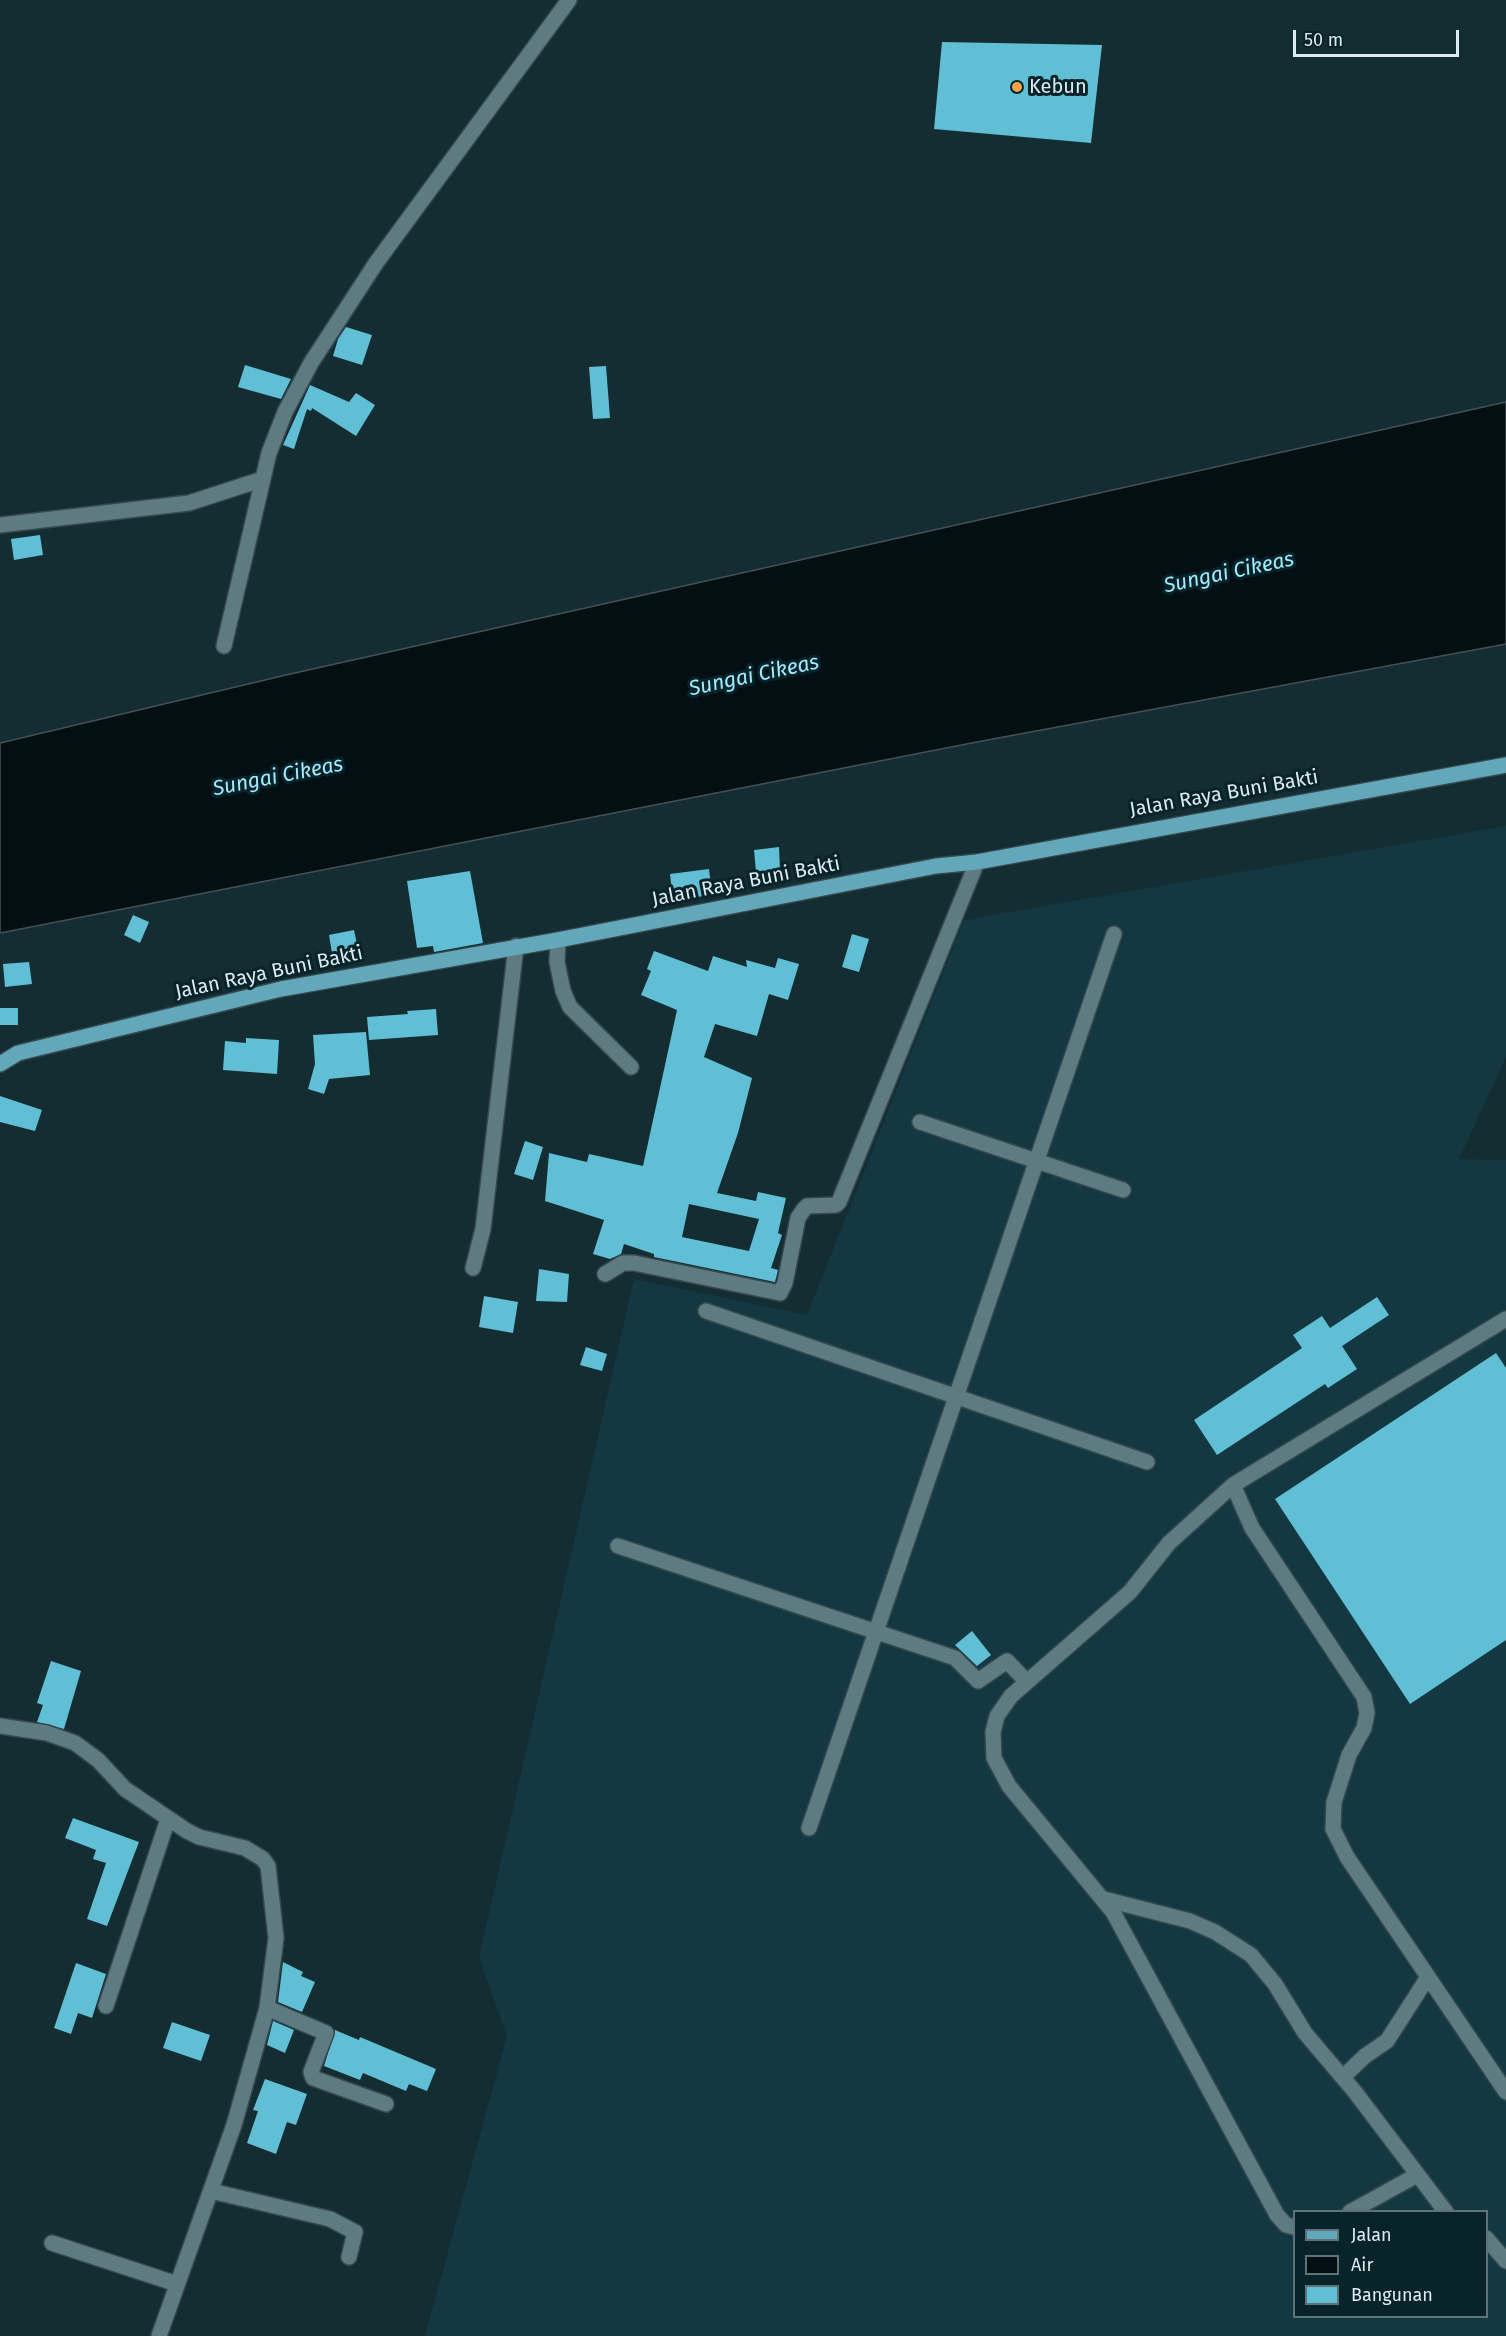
<!DOCTYPE html>
<html>
<head>
<meta charset="utf-8">
<style>
  body { margin:0 }
  #map { position:relative; width:1506px; height:2336px; overflow:hidden; background:#132d33; font-family:"Fira Sans",sans-serif }
  canvas { display:block }
  .legend { position:absolute; left:1293px; top:2210px; width:195px; height:108px; box-sizing:border-box; background:#082329; border:2px solid #5d7378; margin:0; padding:8px 10px; list-style:none; font-size:18px; color:#dcebef }
  .legend li { display:flex; align-items:center; gap:12px; height:30px }
  .legend b { width:30px; border:2px solid #5d7378 }
  .scale { position:absolute; left:1293px; top:30px; width:166px; height:27px; box-sizing:border-box; border:3px solid #dcebef; border-top:0; padding-left:8px; font-size:18px; line-height:21px; white-space:nowrap; color:#dcebef; -webkit-text-stroke:4px #082329; paint-order:stroke }
</style>
</head>
<body>
<div id="map">
<canvas width="1506" height="2336"></canvas>
<ul class="legend">
<li><b style="height:8px;background:#63a8ba"></b>Jalan</li>
<li><b style="height:16px;background:#040f13"></b>Air</li>
<li><b style="height:16px;background:#60bed5"></b>Bangunan</li>
</ul>
<div class="scale">50 m</div>
</div>
<script>
const context = document.querySelector('canvas').getContext('2d');
context.lineJoin = 'round';
function fill(path, color) { context.fillStyle = color; context.fill(path, 'evenodd'); }
const poly = rows => new Path2D(rows.map(r => 'M' + r).join(''));
function trace(path, color, width, dash) { context.strokeStyle = color; context.lineWidth = width; context.lineCap = dash ? 'butt' : 'round'; context.setLineDash(dash || []); context.stroke(path); }
function label(font, color, halo, rows, align = 'center') {
  context.font = font + ' "Fira Sans",sans-serif'; context.lineWidth = 6; context.setLineDash([]); context.textBaseline = 'middle'; context.strokeStyle = halo; context.fillStyle = color; for (const [text, x, y, turn = 0] of rows) {
    context.save(); context.translate(x, y); context.rotate((+turn || 0) * Math.PI / 180); context.textAlign = isNaN(turn) ? turn : align; if (halo) context.strokeText(text, 0, 0); context.fillText(text, 0, 0); context.restore();
  }
}
const built = poly([
  [1506,826,1506,1057,1459,1159,1506,1160,1506,2336,425,2336,507,2036,479,1957,634,1279,807,1315,964,920],
  [1294,2212,1486,2212,1486,2316,1294,2316]
]);
const water = poly([
  [1506,402,1506,644,982,741,0,933,0,743,286,675,1506,402]
]);
const building = poly([
  [942,42,1102,45,1091,143,934,129],
  [346,327,372,335,362,365,333,356,338,339],
  [245,365,291,379,281,399,238,387],
  [606,366,610,418,593,419,589,367],
  [310,385,349,402,356,393,375,405,356,436,312,408,311,411,307,409,294,449,283,445],
  [40,535,43,555,14,560,11,539],
  [779,847,780,870,756,872,754,850],
  [709,869,712,895,673,900,670,874],
  [470,871,483,943,434,952,433,946,417,948,407,881],
  [133,915,149,922,140,943,124,935],
  [354,930,359,954,333,959,329,935],
  [852,934,869,939,859,972,842,967],
  [654,951,708,971,713,956,747,967,746,960,775,968,778,958,799,964,788,1000,769,994,757,1036,715,1024,704,1057,752,1078,738,1133,717,1193,756,1201,758,1192,786,1198,778,1233,782,1235,771,1268,778,1270,775,1282,654,1257,654,1254,624,1244,621,1254,610,1259,593,1254,604,1220,545,1201,549,1153,587,1162,589,1154,643,1166,677,1010,641,995,651,971,647,969],
  [689,1204,759,1219,749,1251,682,1237],
  [29,962,32,984,5,987,3,964],
  [0,1008,18,1008,18,1025,0,1025],
  [436,1009,438,1035,369,1040,367,1017,408,1014,407,1011],
  [366,1032,370,1075,329,1079,324,1094,308,1089,315,1064,313,1035],
  [246,1038,279,1040,277,1074,223,1070,225,1041,246,1043],
  [0,1096,42,1110,35,1131,0,1122],
  [525,1141,543,1147,533,1180,514,1174],
  [539,1269,569,1274,567,1302,536,1301],
  [484,1296,518,1302,513,1333,479,1327],
  [1377,1297,1389,1315,1342,1346,1357,1369,1328,1388,1325,1384,1217,1455,1194,1420,1302,1348,1293,1335,1322,1316,1330,1328],
  [586,1347,607,1354,602,1371,580,1365],
  [1496,1353,1506,1368,1506,1640,1410,1704,1275,1499],
  [972,1631,991,1655,977,1666,955,1645],
  [51,1661,81,1671,64,1729,37,1722,43,1705,37,1703],
  [73,1818,139,1842,107,1926,87,1919,106,1863,93,1859,96,1850,65,1838],
  [283,1962,303,1972,301,1976,315,1982,302,2012,278,2002],
  [76,1963,106,1974,92,2018,78,2013,71,2034,54,2028],
  [273,2021,294,2030,285,2053,267,2045],
  [172,2022,210,2035,201,2061,163,2048],
  [335,2030,359,2040,360,2037,436,2069,427,2091,409,2084,406,2091,363,2073,360,2080,324,2066],
  [265,2079,307,2094,296,2125,287,2122,276,2154,247,2143,258,2111,253,2110]
]);
const minor = poly([
  [0,525,189,503,263,479],
  [224,646,269,453,285,412,311,363,376,263,569,0],
  [558,940,557,962,563,991,570,1007,631,1067],
  [920,1122,1123,1190],
  [473,1268,483,1229,516,946],
  [605,1274,623,1263,634,1263,780,1293,785,1283,798,1218,804,1209,807,1206,836,1205,839,1202,977,862],
  [706,1311,1147,1462],
  [1506,1319,1233,1485,1252,1528,1364,1697,1367,1713,1364,1728,1349,1755,1334,1802,1333,1829,1347,1857,1506,2092],
  [1233,1485,1169,1543,1130,1592,1011,1696,997,1716,993,1732,994,1758,1009,1786,1113,1912,1277,2215,1286,2225,1294,2227],
  [618,1546,955,1658,978,1681,1007,1661,1027,1682],
  [0,1726,47,1733,75,1743,98,1760,125,1789,187,1831,199,1837,245,1848,263,1859,268,1866,276,1938,267,2008,234,2125,159,2336],
  [809,1828,1114,934],
  [1104,1899,1190,1921,1215,1932,1251,1955,1275,1984,1305,2033,1355,2092,1446,2212],
  [106,2006,168,1819],
  [267,2008,326,2033,311,2072,313,2078,386,2104],
  [1343,2077,1365,2056,1387,2041,1428,1977],
  [211,2191,330,2219,355,2232,349,2257],
  [1350,2212,1417,2175],
  [1486,2238,1506,2261],
  [52,2243,177,2284]
]);
const major = poly([
  [0,1064,18,1053,281,989,558,940,936,866,977,862,1506,765]
]);
const markers = [
  [1017,87,6,"#f5a345"]
];
const poiNames = [
  ["Kebun",1029,87]
];
const streetNames = [
  ["Jalan Raya Buni Bakti",1224,794,-10],
  ["Jalan Raya Buni Bakti",746,882,-11],
  ["Jalan Raya Buni Bakti",269,973,-12]
];
const waterNames = [
  ["Sungai Cikeas",1229,573,-12],
  ["Sungai Cikeas",754,676,-12],
  ["Sungai Cikeas",278,777,-11]
];
fill(built, '#133841');
fill(water, '#040f13');
trace(water, '#455155', 1.5);
fill(building, '#60bed5');
trace(minor, '#35484e', 18);
trace(major, '#35484e', 18);
trace(minor, '#5f7b82', 15);
trace(major, '#63a8ba', 15);
for (const [x, y, r, color] of markers) { const dot = new Path2D(); dot.arc(x, y, r, 0, 2 * Math.PI); context.fillStyle = color; context.fill(dot); trace(dot, '#082329', 2); }
label('20px', '#dcebef', '#082329', poiNames, 'left');
label('20px', '#dcebef', '#082329', streetNames);
label('italic 21px', '#a3eafd', '#082329', waterNames);
</script>
</body>
</html>
